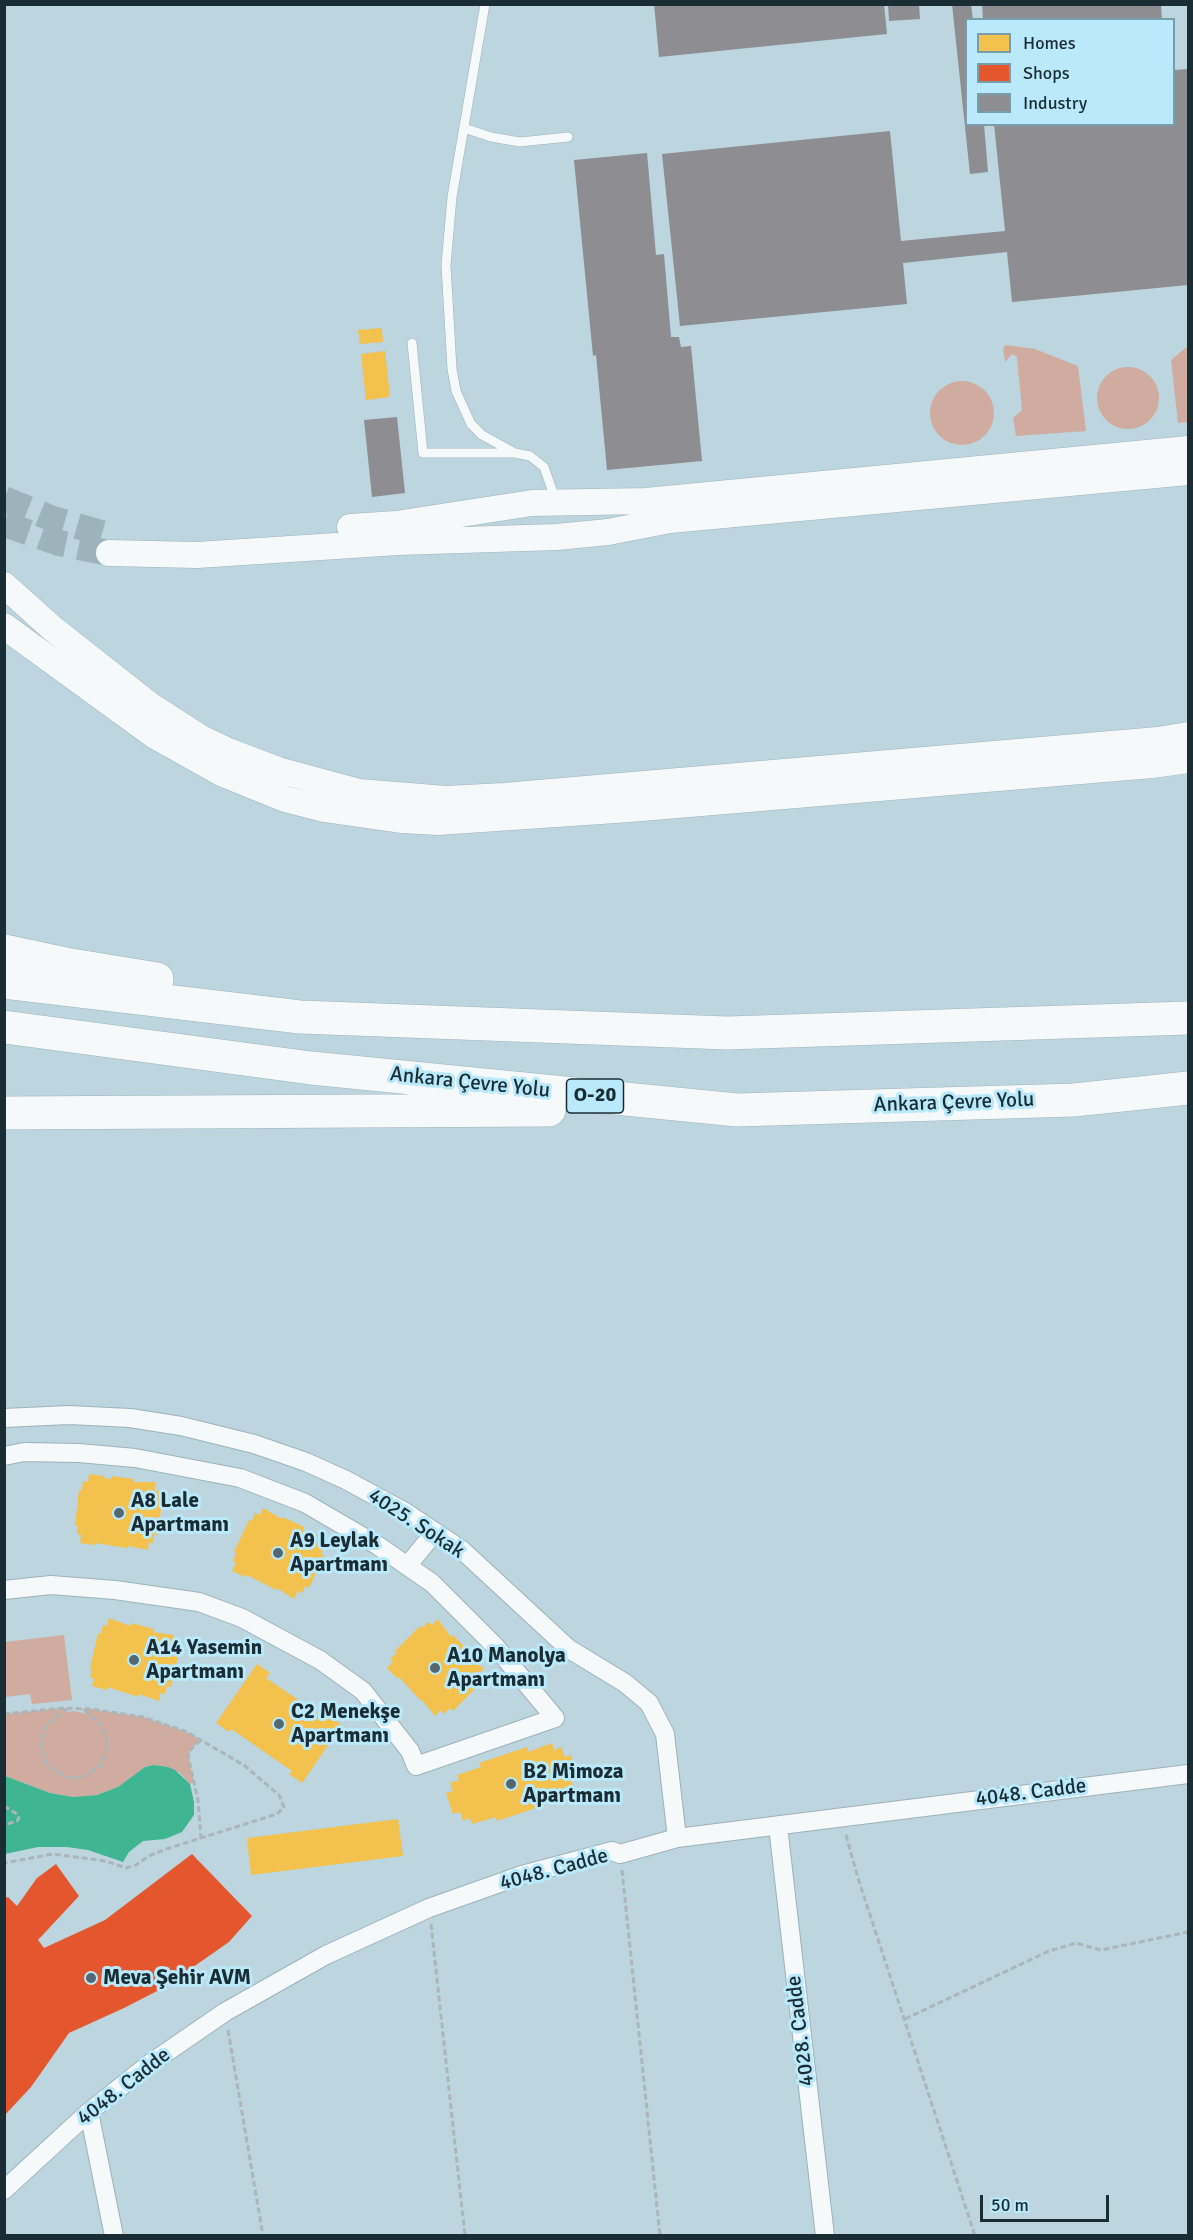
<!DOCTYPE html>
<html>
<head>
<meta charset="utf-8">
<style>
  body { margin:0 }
  #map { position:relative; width:1193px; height:2240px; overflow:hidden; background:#bcd5de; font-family:Signika,sans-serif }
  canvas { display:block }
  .frame { position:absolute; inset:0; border:6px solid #1a2d34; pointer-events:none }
  .legend { position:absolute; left:965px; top:18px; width:210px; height:108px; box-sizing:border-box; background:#b9e9fa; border:2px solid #799eab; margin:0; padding:8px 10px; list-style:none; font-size:18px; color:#1a2d34 }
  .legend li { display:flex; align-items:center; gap:12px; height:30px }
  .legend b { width:30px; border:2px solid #799eab }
  .scale { position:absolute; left:980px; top:2195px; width:129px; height:27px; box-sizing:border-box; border:3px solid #1a2d34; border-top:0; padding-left:8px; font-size:18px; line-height:21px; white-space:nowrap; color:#1a2d34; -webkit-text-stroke:4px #b9e9fa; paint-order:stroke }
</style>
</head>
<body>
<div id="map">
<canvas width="1193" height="2240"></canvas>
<div class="frame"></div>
<ul class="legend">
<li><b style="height:16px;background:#f2c14e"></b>Homes</li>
<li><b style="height:16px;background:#e4572e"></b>Shops</li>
<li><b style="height:16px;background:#8d8d92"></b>Industry</li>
</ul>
<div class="scale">50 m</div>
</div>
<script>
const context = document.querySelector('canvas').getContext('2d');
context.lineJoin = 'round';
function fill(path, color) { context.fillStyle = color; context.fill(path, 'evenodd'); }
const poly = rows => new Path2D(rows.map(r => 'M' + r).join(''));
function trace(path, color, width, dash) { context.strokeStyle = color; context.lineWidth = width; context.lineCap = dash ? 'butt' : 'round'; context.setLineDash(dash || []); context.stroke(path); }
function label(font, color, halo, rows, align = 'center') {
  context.font = font + ' Signika,sans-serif'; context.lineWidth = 6; context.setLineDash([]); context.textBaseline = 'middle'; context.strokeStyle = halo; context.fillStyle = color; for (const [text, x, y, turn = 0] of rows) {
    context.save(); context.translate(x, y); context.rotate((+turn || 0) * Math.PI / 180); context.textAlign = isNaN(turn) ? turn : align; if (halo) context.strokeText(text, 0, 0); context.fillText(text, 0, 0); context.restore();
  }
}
const green = poly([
  [1006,345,1035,349,1078,366,1086,431,1016,436,1013,418,1022,410,1017,357,1012,354,1005,362,1003,348],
  [1188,346,1188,422,1178,423,1171,360],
  '1097 398a31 31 0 1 1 62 0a31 31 0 1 1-62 0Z',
  '930 413a32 32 0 1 1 64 0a32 32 0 1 1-64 0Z',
  [64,1635,72,1700,32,1704,30,1694,5,1697,5,1642],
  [63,1708,70,1708,65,1712,74,1711,88,1714,81,1709,91,1709,143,1717,187,1732,201,1740,192,1748,188,1756,194,1782,190,1784,180,1773,168,1767,154,1765,145,1767,118,1787,97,1795,73,1797,50,1793,5,1776,4,1714]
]);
const water = poly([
  [154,1765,168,1767,175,1770,190,1784,194,1802,194,1815,182,1832,165,1839,143,1841,129,1852,123,1862,88,1850,67,1847,38,1847,5,1854,5,1776,50,1793,73,1797,97,1795,118,1787,145,1767]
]);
const homes = poly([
  [382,328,383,342,360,344,358,330],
  [385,351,390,397,366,400,361,354],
  [89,1474,104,1476,104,1478,111,1479,111,1476,134,1479,134,1482,155,1482,155,1491,159,1491,159,1499,162,1500,158,1535,154,1534,153,1543,149,1542,148,1550,128,1546,127,1548,95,1543,95,1545,80,1543,81,1535,77,1534,78,1526,75,1526,79,1490,82,1490,83,1481,88,1482],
  [263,1508,282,1519,283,1517,304,1527,303,1530,323,1537,320,1545,324,1547,321,1554,324,1556,309,1588,305,1586,302,1593,298,1591,294,1599,277,1588,276,1590,247,1575,246,1577,232,1571,236,1563,233,1561,236,1553,234,1552,249,1520,252,1521,255,1513,260,1515],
  [109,1618,130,1626,131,1623,154,1629,153,1632,174,1635,172,1643,177,1644,175,1652,179,1653,171,1687,167,1686,165,1694,160,1693,159,1701,139,1694,139,1697,107,1687,107,1690,92,1686,94,1678,90,1677,92,1669,90,1668,98,1633,101,1634,103,1625,107,1626],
  [438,1619,451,1637,453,1635,469,1652,467,1654,484,1669,478,1674,482,1678,476,1683,478,1686,453,1711,450,1708,444,1714,441,1710,435,1716,422,1700,421,1701,399,1677,397,1678,387,1668,393,1662,390,1659,397,1653,395,1651,420,1626,422,1628,428,1622,432,1625],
  [257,1664,270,1673,266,1678,328,1720,330,1717,342,1725,302,1783,289,1774,292,1771,231,1729,229,1732,216,1723],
  [552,1743,554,1750,561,1747,565,1757,571,1755,577,1774,570,1777,573,1785,565,1787,567,1793,544,1801,545,1805,497,1821,496,1817,472,1824,470,1818,463,1821,460,1812,453,1814,446,1793,453,1791,450,1783,459,1780,457,1775,481,1767,479,1763,527,1747,528,1752],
  [398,1819,403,1856,251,1875,247,1838]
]);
const shops = poly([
  [192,1854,252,1916,229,1942,163,1988,124,2008,69,2033,31,2087,4,2116,4,1898,8,1897,17,1906,37,1878,56,1864,79,1896,38,1940,44,1948,105,1920]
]);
const industry = poly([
  [654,4,884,4,887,34,659,57],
  [888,4,919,4,920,19,889,21],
  [952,4,971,4,973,20,966,20,966,124,984,124,988,172,970,174],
  [982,4,1161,4,1162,20,983,20],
  [1188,69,1188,285,1012,302,1007,252,903,263,907,304,680,326,662,154,890,131,901,241,1005,231,994,124,1174,124,1174,70],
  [647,153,656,255,664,254,671,337,679,337,681,347,691,346,702,461,607,470,596,355,593,356,574,160],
  [397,417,405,493,372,497,364,420]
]);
const secondaryTunnel = poly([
  [4,499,53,519,112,536],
  [4,524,59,543,109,553]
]);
const path = poly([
  [68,1709,54,1718,46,1726,42,1736,41,1747,44,1757,49,1767,66,1777,76,1778,86,1776,102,1764,108,1745,102,1726,84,1710],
  [4,1714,63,1708,91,1709,143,1717,187,1732,245,1766,279,1795,284,1807,277,1814,166,1849,149,1856,136,1865,126,1868,106,1861,53,1854,4,1863],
  [4,1806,17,1814,19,1818,17,1821,4,1825],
  [846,1835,858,1878,975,2236],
  [201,1839,198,1800,188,1756,192,1748,201,1740],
  [622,1870,660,2236],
  [431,1924,465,2236],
  [905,2019,1049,1951,1076,1943,1101,1950,1188,1932],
  [228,2030,263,2236]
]);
const service = poly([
  [485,4,452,197,446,265,452,369,456,391,471,424,482,435,515,453,530,456,544,467,556,501],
  [464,128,491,137,520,142,568,137],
  [412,343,423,453,513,453]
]);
const minor = poly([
  [4,1418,69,1415,130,1418,181,1426,254,1444,306,1462,346,1480,405,1512,462,1550,569,1649,625,1683,649,1703,665,1734,677,1838],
  [4,1456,24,1452,79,1453,135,1458,240,1478,305,1503,377,1545,432,1583,495,1646,555,1718,416,1766,410,1751,363,1691,320,1660,242,1618,199,1602,115,1590,51,1585,4,1590],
  [407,1566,435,1532],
  [778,1826,825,2236],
  [89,2112,114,2236],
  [4,2190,89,2112,148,2065,225,2012,326,1955,429,1908,522,1875,612,1851,620,1854,677,1838,1188,1774]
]);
const secondary = poly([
  [350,527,396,524,532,503,646,501,1188,449],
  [109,553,197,555,398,542,557,537,608,532,670,520,1188,472],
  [4,585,52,628,151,706,201,738,228,751,278,770,359,792,446,799,504,796,1158,740,1188,735],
  [4,626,155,736,221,773,285,799,324,809,401,820,438,822,630,809,1152,765,1188,760]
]);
const motorway = poly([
  [4,951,65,964,157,979],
  [4,982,300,1017,727,1033,1188,1018],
  [4,1027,311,1068,737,1110,1074,1100,1188,1088],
  [4,1113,549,1110]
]);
const markers = [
  [119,1513,6,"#536870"],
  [278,1553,6,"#536870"],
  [134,1660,6,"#536870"],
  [435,1668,6,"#536870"],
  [279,1724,6,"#536870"],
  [511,1784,6,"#536870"],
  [91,1978,6,"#536870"]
];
const shields = [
  [595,1096,57]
];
const shieldNames = [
  ["O-20",595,1096]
];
const streetNames = [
  ["Ankara Çevre Yolu",470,1083,6],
  ["Ankara Çevre Yolu",954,1103,-2],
  ["4025. Sokak",416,1524,33],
  ["4048. Cadde",1031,1793,-7],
  ["4048. Cadde",554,1870,-15],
  ["4028. Cadde",801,2031,-97],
  ["4048. Cadde",124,2087,-38]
];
const poiNames = [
  ["A8 Lale",131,1501],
  ["Apartmanı",131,1525],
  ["A9 Leylak",290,1541],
  ["Apartmanı",290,1565],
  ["A14 Yasemin",146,1648],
  ["Apartmanı",146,1672],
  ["A10 Manolya",447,1656],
  ["Apartmanı",447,1680],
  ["C2 Menekşe",291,1712],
  ["Apartmanı",291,1736],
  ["B2 Mimoza",523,1772],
  ["Apartmanı",523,1796],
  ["Meva Şehir AVM",103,1978]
];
fill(green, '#cfac9f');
fill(water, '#40b592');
fill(homes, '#f2c14e');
fill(shops, '#e4572e');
fill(industry, '#8d8d92');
trace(secondaryTunnel, '#9cb3bc', 26, [26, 13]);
trace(service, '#9eb2b9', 10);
trace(minor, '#9eb2b9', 20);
trace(secondary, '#9eb2b9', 27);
trace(motorway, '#9eb2b9', 34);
trace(path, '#acb6ba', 3, [6, 3]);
trace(service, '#f5f9fa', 9);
trace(minor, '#f5f9fa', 18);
trace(secondary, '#f5f9fa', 26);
trace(motorway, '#f5f9fa', 33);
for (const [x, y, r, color] of markers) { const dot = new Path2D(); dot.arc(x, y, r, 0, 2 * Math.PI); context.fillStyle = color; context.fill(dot); trace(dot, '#b9e9fa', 2); }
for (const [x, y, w] of shields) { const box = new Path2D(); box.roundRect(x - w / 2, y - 17, w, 34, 4.5); context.fillStyle = '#b9e9fa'; context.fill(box); trace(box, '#1a2d34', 1.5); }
label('bold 20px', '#1a2d34', null, shieldNames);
label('21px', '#1a2d34', '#b9e9fa', streetNames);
label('bold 21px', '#1a2d34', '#b9e9fa', poiNames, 'left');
</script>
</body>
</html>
